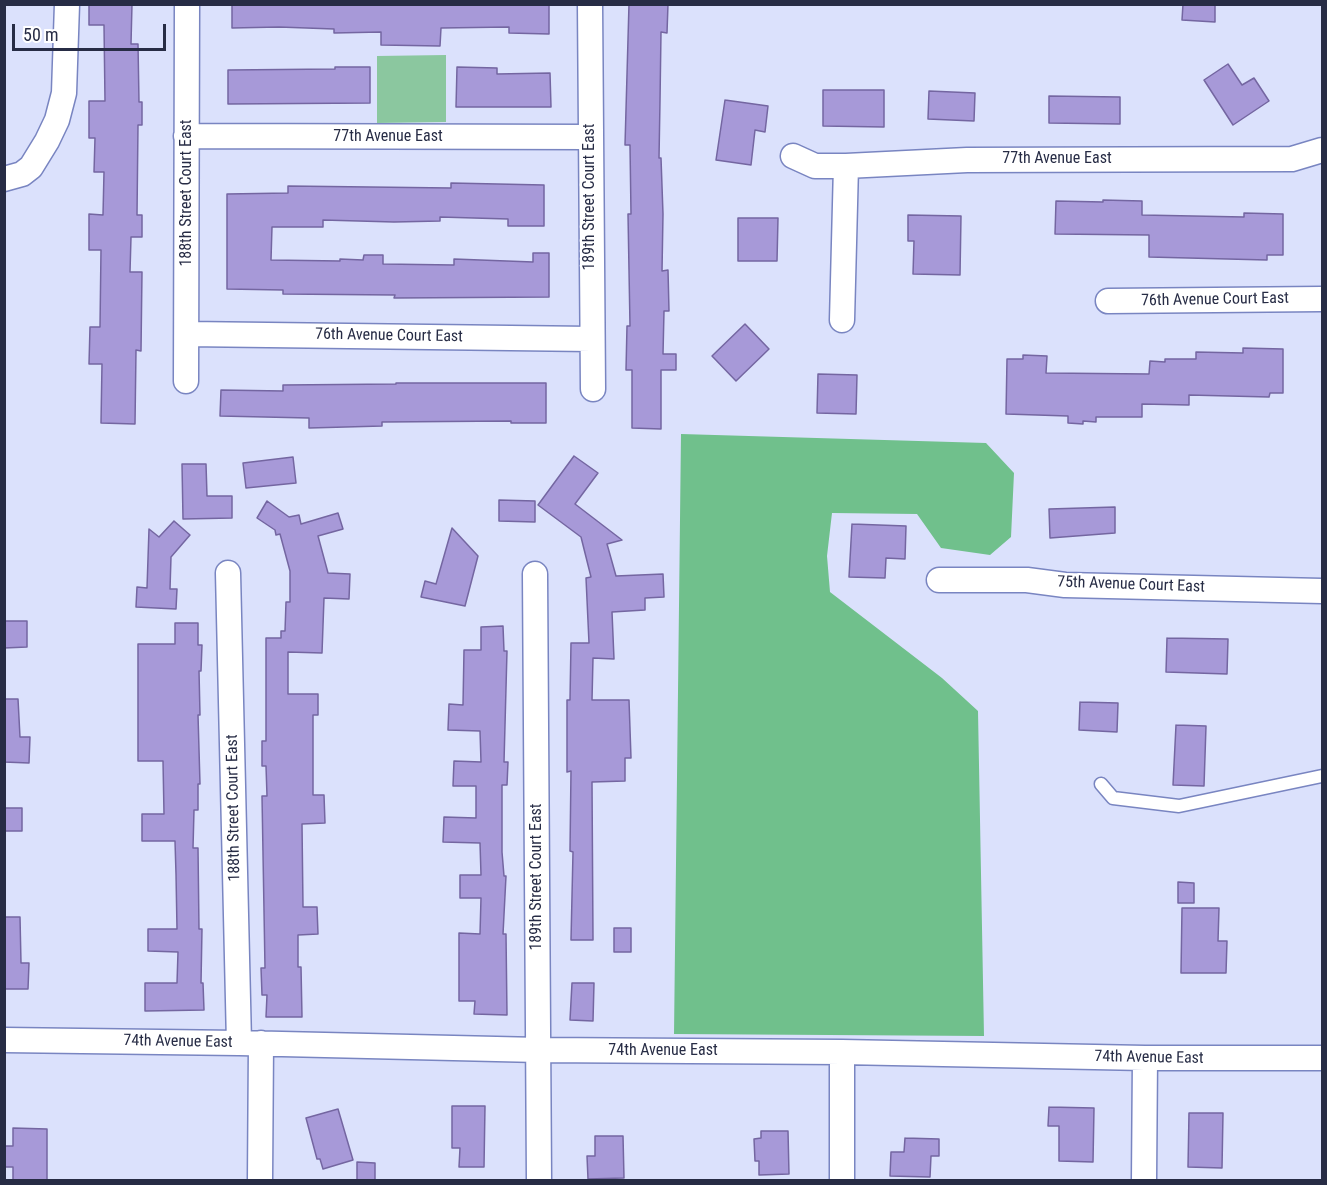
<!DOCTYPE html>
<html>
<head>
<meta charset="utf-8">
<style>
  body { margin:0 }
  #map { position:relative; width:1327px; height:1185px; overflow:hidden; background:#dbe1fc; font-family:"Roboto Condensed",sans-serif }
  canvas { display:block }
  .frame { position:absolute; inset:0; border:6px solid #272c45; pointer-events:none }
  .scale { position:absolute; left:12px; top:24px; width:154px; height:27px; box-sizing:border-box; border:3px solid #272c45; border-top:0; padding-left:8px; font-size:18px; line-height:21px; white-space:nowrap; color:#272c45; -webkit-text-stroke:4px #fff; paint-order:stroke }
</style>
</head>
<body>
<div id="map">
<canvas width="1327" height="1185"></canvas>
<div class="frame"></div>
<div class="scale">50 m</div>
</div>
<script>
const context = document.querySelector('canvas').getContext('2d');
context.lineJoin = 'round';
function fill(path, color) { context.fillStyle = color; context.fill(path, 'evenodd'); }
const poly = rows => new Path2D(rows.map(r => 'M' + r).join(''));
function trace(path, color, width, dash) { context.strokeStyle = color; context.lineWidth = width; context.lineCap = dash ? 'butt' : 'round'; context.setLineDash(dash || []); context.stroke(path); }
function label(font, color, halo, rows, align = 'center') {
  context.font = font + ' "Roboto Condensed",sans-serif'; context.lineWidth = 4.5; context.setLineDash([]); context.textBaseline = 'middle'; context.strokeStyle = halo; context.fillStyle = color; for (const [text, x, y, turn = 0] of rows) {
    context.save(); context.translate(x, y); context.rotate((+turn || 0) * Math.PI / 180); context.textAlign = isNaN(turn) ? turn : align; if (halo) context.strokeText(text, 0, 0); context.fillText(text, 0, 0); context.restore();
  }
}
const green = poly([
  [446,55,446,122,377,123,377,56]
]);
const forest = poly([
  [681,434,986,443,1014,473,1011,537,990,555,941,548,917,514,832,513,827,556,830,592,942,678,978,711,984,1036,674,1034]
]);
const building = poly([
  [89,4,132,4,131,44,138,44,139,102,142,102,142,125,138,125,137,215,142,215,142,237,131,237,130,272,142,272,141,351,136,350,135,424,101,423,102,364,89,364,90,327,100,327,101,250,89,250,89,214,103,215,104,172,94,172,95,138,89,138,89,101,105,101,104,25,89,25,89,4],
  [232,4,549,4,549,34,509,33,509,27,441,28,440,46,381,45,381,32,334,33,334,29,279,27,232,28,232,4],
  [629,4,668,4,667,33,661,32,660,101,659,158,661,158,663,214,662,271,668,270,669,311,664,311,663,354,676,354,676,370,661,370,661,429,632,428,632,370,626,370,627,326,630,326,628,214,631,214,630,145,625,145,629,4],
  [1183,4,1215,4,1215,22,1182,20,1183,4],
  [1228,64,1242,85,1254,78,1269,101,1233,125,1204,80,1228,64],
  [335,67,370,67,370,103,228,104,228,70,335,69,335,67],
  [457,67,497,68,497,74,550,73,551,107,456,107,457,67],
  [823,90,884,90,884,127,823,126,823,90],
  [929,91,975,93,974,121,928,119,929,91],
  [1049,96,1120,97,1120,124,1049,123,1049,96],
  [725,100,768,106,765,132,755,130,751,165,716,160,725,100],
  [451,183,544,185,544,226,508,226,508,219,440,217,440,221,394,222,323,220,323,227,272,227,271,260,340,261,340,259,363,260,364,255,383,255,383,264,454,265,454,259,533,262,533,253,549,253,549,297,394,298,395,295,283,294,283,290,227,289,227,194,288,193,288,186,451,188,451,183],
  [1103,200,1142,201,1142,215,1244,217,1244,213,1283,214,1283,255,1267,255,1267,260,1149,257,1149,235,1055,234,1056,201,1103,202,1103,200],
  [908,215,961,216,960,275,913,274,914,241,908,241,908,215],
  [738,218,778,218,777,261,738,261,738,218],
  [745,324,769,349,736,381,712,356,745,324],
  [1243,348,1283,349,1283,393,1270,393,1269,397,1189,395,1189,405,1142,404,1142,417,1096,417,1096,422,1083,421,1083,424,1068,423,1068,416,1006,414,1007,359,1023,359,1023,355,1047,356,1046,373,1149,374,1150,361,1165,362,1165,359,1196,359,1196,352,1243,353,1243,348],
  [818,374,857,375,856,414,817,413,818,374],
  [396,383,546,383,546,423,511,423,511,421,382,422,382,426,309,428,309,418,220,416,221,390,283,391,283,385,396,384,396,383],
  [574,456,598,473,575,504,622,540,607,544,616,576,663,574,664,597,645,598,645,610,612,612,614,659,593,658,592,700,629,700,631,758,625,758,625,781,592,782,593,940,571,940,573,852,570,851,571,771,567,772,567,700,570,700,571,643,589,643,586,578,591,577,581,537,538,505,574,456],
  [293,457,296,483,246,488,243,463,293,457],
  [182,464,206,464,207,496,232,496,232,518,183,519,182,464],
  [499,500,535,501,535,522,499,521,499,500],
  [267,501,289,517,299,515,301,524,338,513,343,529,318,536,328,573,350,574,349,599,324,598,322,653,288,652,288,694,318,694,318,715,313,715,313,795,324,795,325,823,302,824,303,907,317,907,318,934,298,935,298,967,301,967,302,1017,266,1017,267,995,262,995,261,968,265,968,262,796,267,796,266,766,262,766,262,741,266,741,266,638,281,638,281,631,285,631,286,602,290,602,290,571,280,534,276,535,275,530,257,518,267,501],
  [1115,507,1115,533,1050,538,1049,509,1115,507],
  [174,521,190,535,171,557,170,589,177,589,176,609,136,607,137,587,147,588,149,529,159,537,174,521],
  [852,524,906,526,905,559,886,558,885,578,849,577,852,524],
  [452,528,478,556,465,606,421,597,425,581,436,584,452,528],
  [4,621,27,621,27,647,4,648,4,621],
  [175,623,198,623,198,645,202,645,201,671,199,671,200,715,198,715,200,784,198,784,198,810,194,810,193,848,198,848,199,929,202,929,201,983,203,983,204,1010,145,1011,145,983,177,983,178,952,148,951,148,929,177,929,176,874,175,841,142,841,142,814,164,814,163,761,138,761,138,644,175,644,175,623],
  [503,626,504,651,507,651,504,762,508,762,507,785,502,785,502,852,504,876,506,876,503,934,506,934,507,1015,474,1014,475,1001,459,1001,459,933,480,934,481,898,460,898,460,875,481,875,480,843,443,842,444,817,476,818,476,786,453,786,454,761,481,762,480,731,448,730,449,704,463,705,464,650,481,650,481,627,503,626],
  [1167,638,1228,639,1227,674,1166,672,1167,638],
  [4,699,18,699,20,737,30,737,29,763,4,762,4,699],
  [1080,702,1118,703,1117,732,1079,730,1080,702],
  [1176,725,1206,726,1204,786,1173,785,1176,725],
  [4,808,22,808,22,831,4,831,4,808],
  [1178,882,1194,883,1194,903,1178,903,1178,882],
  [1182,908,1219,908,1218,941,1227,941,1226,973,1181,973,1182,908],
  [4,917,20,917,21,963,29,963,28,989,4,989,4,917],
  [614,928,631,928,631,952,614,952,614,928],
  [572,983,594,983,593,1021,570,1020,572,983],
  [452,1106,485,1106,484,1167,459,1167,460,1148,452,1148,452,1106],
  [1049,1107,1094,1108,1093,1162,1059,1161,1059,1126,1048,1126,1049,1107],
  [338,1109,353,1160,323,1169,320,1159,317,1159,306,1118,338,1109],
  [1189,1113,1223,1113,1222,1168,1188,1167,1189,1113],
  [13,1128,47,1129,47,1180,13,1180,13,1167,4,1167,4,1146,13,1146,13,1128],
  [761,1131,788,1131,789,1174,759,1175,759,1161,755,1161,754,1139,761,1138,761,1131],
  [595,1136,623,1136,624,1178,588,1179,587,1156,595,1156,595,1136],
  [905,1138,939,1139,939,1156,931,1156,930,1177,890,1176,891,1152,904,1152,905,1138],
  [357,1162,375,1163,375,1180,357,1180,357,1162]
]);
const lane = poly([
  [1101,784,1113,798,1179,806,1322,776]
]);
const street = poly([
  [590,4,593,389],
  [186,136,590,137],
  [793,156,815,166,846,166,967,160,1292,159,1322,150],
  [4,179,22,174,31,167,47,141,57,120,64,93,67,4],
  [1108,301,1322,299],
  [842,320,846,166],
  [187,334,591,339],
  [186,381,187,4],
  [228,573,239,1043],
  [535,574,539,1180],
  [939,580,1027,580,1065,585,1322,591],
  [4,1040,239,1043,539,1050,842,1052,1145,1058,1322,1058],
  [260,1180,261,1043],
  [842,1180,842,1052],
  [1144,1180,1145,1058]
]);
const streetNames = [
  ["77th Avenue East",388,137],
  ["77th Avenue East",1057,159],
  ["188th Street Court East",187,193,-90],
  ["189th Street Court East",590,197,-90],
  ["76th Avenue Court East",1215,300,-1],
  ["76th Avenue Court East",389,336,1],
  ["75th Avenue Court East",1131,585,2],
  ["188th Street Court East",234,808,-91],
  ["189th Street Court East",537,877,-90],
  ["74th Avenue East",178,1042,1],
  ["74th Avenue East",663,1051],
  ["74th Avenue East",1149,1058,1]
];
fill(green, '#8bc79f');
fill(forest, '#70c08c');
fill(building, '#a799d8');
trace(building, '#7466a1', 1.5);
trace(lane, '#7985c1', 15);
trace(street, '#7985c1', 27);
trace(lane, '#fff', 12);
trace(street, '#fff', 24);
label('16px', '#272c45', '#fff', streetNames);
</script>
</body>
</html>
